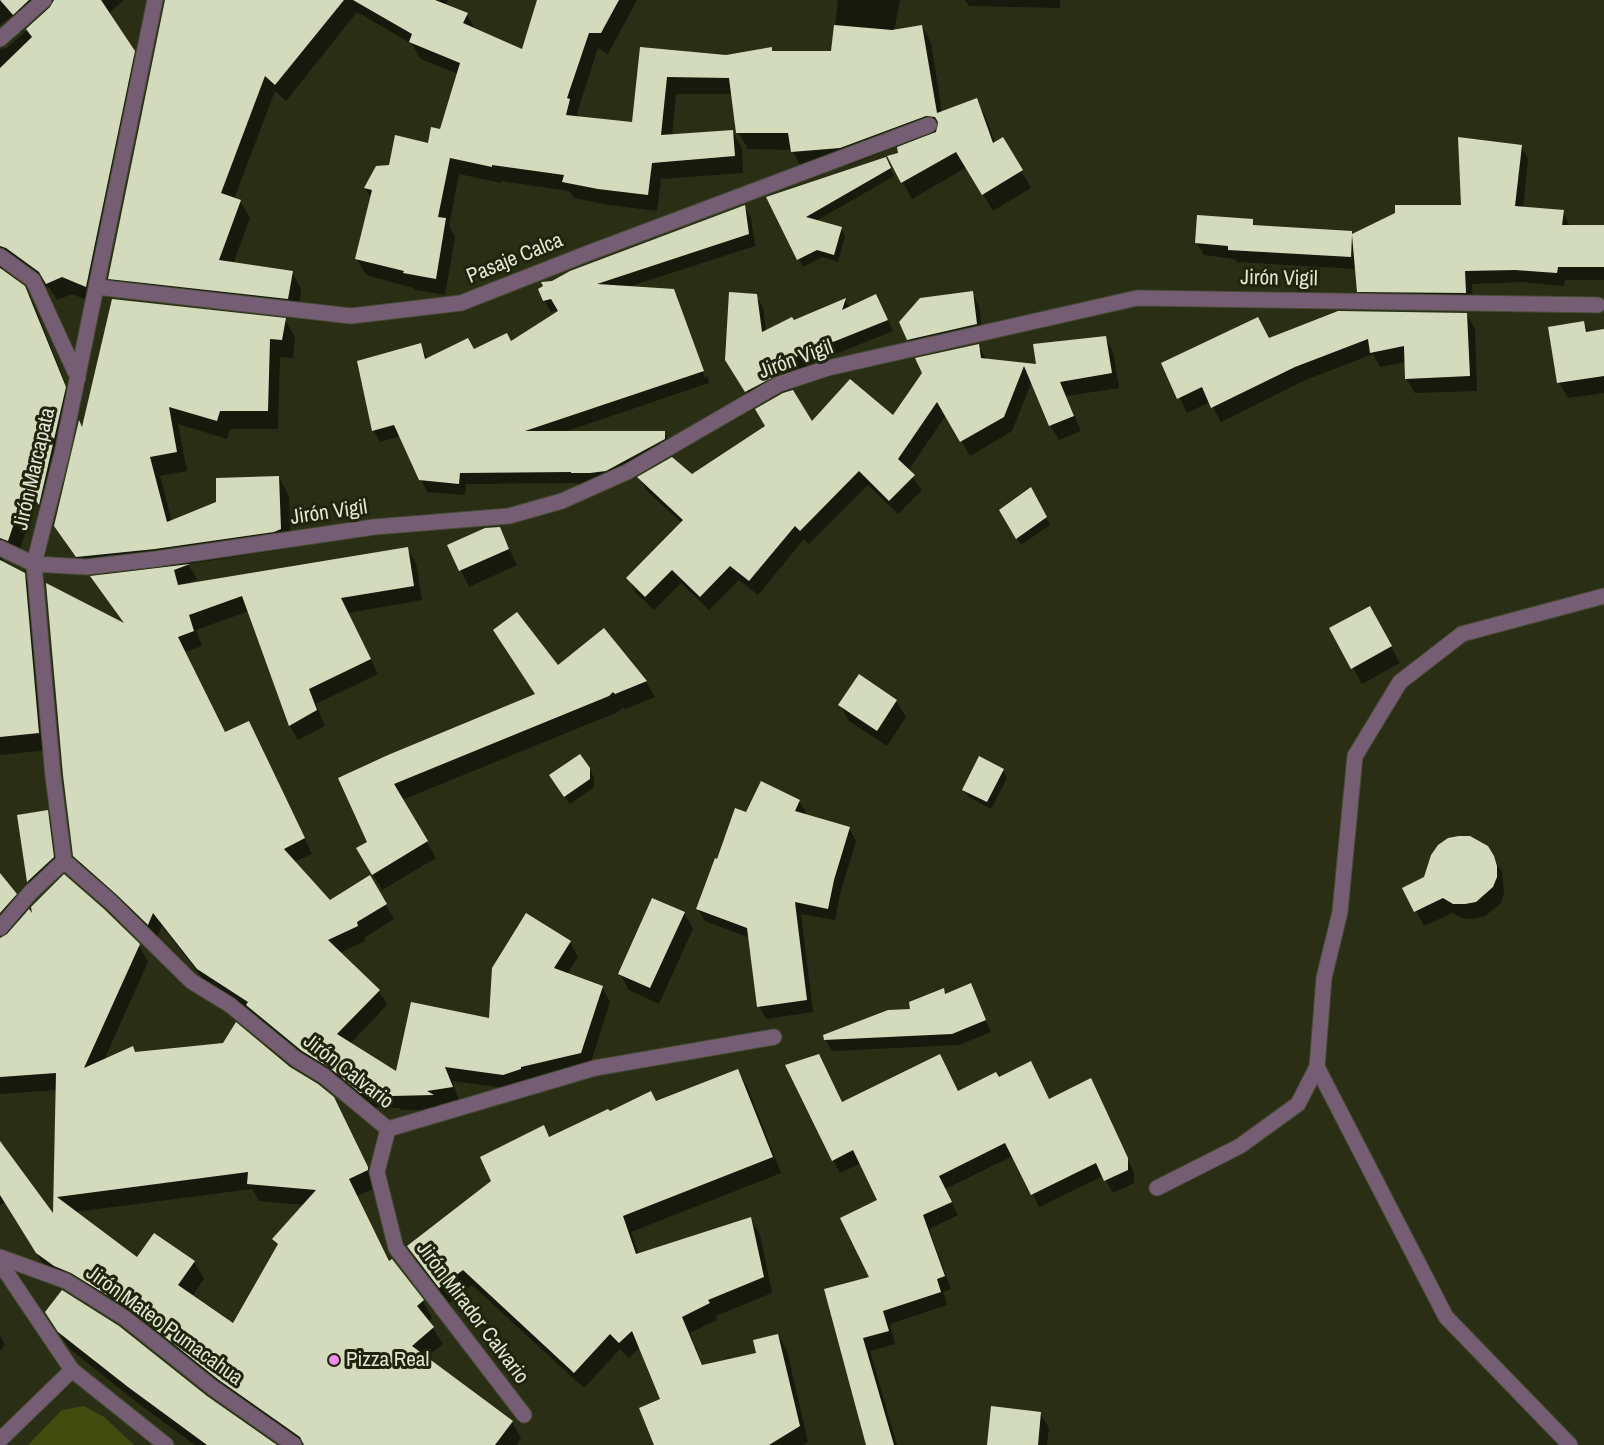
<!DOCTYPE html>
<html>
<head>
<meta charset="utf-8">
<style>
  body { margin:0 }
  canvas { display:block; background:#292e15 }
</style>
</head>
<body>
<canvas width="1604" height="1445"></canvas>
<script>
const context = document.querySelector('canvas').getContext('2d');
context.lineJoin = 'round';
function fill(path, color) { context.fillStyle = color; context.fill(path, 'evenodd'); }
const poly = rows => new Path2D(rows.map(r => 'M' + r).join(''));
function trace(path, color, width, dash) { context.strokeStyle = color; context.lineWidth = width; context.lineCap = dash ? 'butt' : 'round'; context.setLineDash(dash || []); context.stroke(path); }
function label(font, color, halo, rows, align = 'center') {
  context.font = font + ' "Archivo Narrow",sans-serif'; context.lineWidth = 6; context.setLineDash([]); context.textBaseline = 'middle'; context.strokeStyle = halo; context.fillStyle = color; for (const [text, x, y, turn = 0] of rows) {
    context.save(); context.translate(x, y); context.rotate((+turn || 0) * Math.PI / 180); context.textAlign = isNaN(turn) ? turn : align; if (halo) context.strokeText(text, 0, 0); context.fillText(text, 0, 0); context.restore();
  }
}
const green = poly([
  [84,1406,104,1417,134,1445,28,1445,62,1410]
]);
const shadow = poly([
  [0,0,124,0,108,14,143,69,95,303,72,294,57,300,50,289,12,263,5,264,0,270,24,287,34,305,74,405,48,520,36,503,17,557,4,556,1,562,24,574,34,591,48,750,0,755,0,49,7,48,40,18,27,4,0,25],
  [166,0,448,0,445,6,467,15,476,30,523,51,539,0,637,0,608,54,598,48,577,113,579,118,634,124,641,49,726,56,771,49,773,52,832,52,838,0,900,0,894,31,922,26,931,43,942,113,976,100,986,117,995,143,1003,139,1031,188,993,211,967,167,912,199,889,157,900,154,898,146,850,165,802,168,792,150,748,149,738,132,733,94,676,94,672,136,732,131,742,148,743,173,661,179,657,211,609,205,574,198,569,191,501,181,501,183,459,174,449,226,455,237,445,295,415,290,413,288,366,275,356,258,371,198,365,188,377,168,390,166,429,145,441,131,458,74,421,59,412,44,357,12,286,101,275,91,234,199,240,201,250,218,233,264,292,272,301,289,298,315,119,295,109,278],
  [965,0,1060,0,1060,8,969,6],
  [1521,146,1528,159,1523,208,1563,212,1570,226,1604,226,1604,280,1565,280,1564,286,1523,282,1472,284,1473,306,1366,304,1359,291,1357,269,1237,262,1235,259,1204,255,1196,242,1252,221,1255,226,1352,233,1353,235,1463,207],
  [889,166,894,176,816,221,841,228,845,236,838,262,822,257,803,267,768,198],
  [744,207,751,218,755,246,628,287,673,290,679,300,676,300,705,378,708,377,709,383,564,432,664,432,671,444,597,485,579,485,578,483,466,484,465,495,427,492,401,436,380,442,374,431,358,362,420,345,428,359,511,342,562,309,551,312,544,300,553,282],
  [972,293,979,306,983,337,916,353,909,339],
  [756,296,763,307,766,331,845,300,850,308,882,307,893,331,783,375,753,403,727,360],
  [1466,314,1475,329,1477,391,1415,393,1406,378,1406,362,1380,367,1373,354,1303,381,1221,422,1210,402,1187,413,1163,364,1269,340],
  [285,320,295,338,293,358,280,357,278,429,230,429,227,439,178,424,187,471,160,476,172,522,279,477,289,496,291,548,188,564,197,579,185,585,407,549,416,563,422,600,348,613,378,674,316,704,325,726,298,740,290,726,249,611,196,630,202,646,185,652,225,733,249,722,257,737,312,854,294,862,330,902,370,878,394,919,364,938,365,941,340,953,379,991,387,1005,350,1044,397,1074,491,1019,570,942,578,957,567,974,602,987,610,1002,589,1068,512,1089,452,1081,460,1102,438,1105,441,1110,401,1110,400,1108,370,1107,256,1020,251,1012,207,984,162,926,157,938,84,871,75,856,125,625,93,578,105,576,104,573,88,575,55,526,83,430],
  [1583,322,1590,333,1604,331,1604,393,1568,398,1559,382],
  [1105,337,1113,352,1119,388,1066,396,1081,431,1059,440,1051,426,1032,381,1012,431,970,456,946,415,908,471,922,490,898,514,868,485,809,544,804,539,758,595,739,580,709,610,681,583,654,610,636,593,628,578,682,523,648,492,639,478,692,476,812,424,893,418,978,345,987,360,1037,365],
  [1035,496,1050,525,1021,545,1001,511],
  [499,528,517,565,469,587,449,546],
  [1369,608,1400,663,1362,684,1331,629],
  [603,630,646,681,655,697,625,709,623,707,618,712,402,800,436,858,382,890,358,849,369,842,340,779,536,696,558,668],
  [859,676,896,701,906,717,887,746,849,721,840,705],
  [589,769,594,777,594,787,570,804,555,783],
  [1003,770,1007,778,991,809,969,797,964,790],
  [799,801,806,813,805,816,849,828,856,841,840,894,835,920,801,914,813,1012,766,1019,759,1006,750,938,705,921,698,909,718,860,747,813],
  [47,812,56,828,62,874,37,897,28,882,18,816],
  [1487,847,1502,872,1504,893,1501,903,1485,916,1474,919,1463,918,1452,913,1424,926,1404,889],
  [0,875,15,895,27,914,34,918,138,945,148,962,104,1060,135,1053,289,1068,333,1098,377,1185,377,1187,357,1196,390,1262,392,1261,423,1301,432,1318,428,1321,443,1344,426,1358,512,1422,521,1438,517,1445,298,1445,47,1270,5,1202,0,1205,0,1144,54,1218,57,1090,0,1094],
  [252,1189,259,1201,304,1205,274,1239,279,1247,233,1326,192,1296,204,1279,194,1262,137,1259,75,1212],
  [684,913,693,929,659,1004,629,990,620,974],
  [970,985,991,1032,959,1045,832,1051,825,1039,912,1011,944,990,947,995],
  [940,1056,959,1092,998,1078,1049,1100,1097,1093,1134,1173,1134,1183,1113,1193,1103,1176,1039,1207,1013,1156,945,1189,958,1215,929,1229,951,1289,943,1292,947,1305,890,1324,895,1344,870,1351,897,1445,867,1445,826,1290,871,1278,879,1200,861,1163,840,1173,833,1160,842,1103],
  [737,1070,747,1086,781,1173,631,1232,639,1255,751,1219,760,1235,772,1293,716,1316,717,1320,690,1333,703,1366,758,1354,778,1335,787,1351,808,1442,803,1445,656,1445,662,1400,640,1347,629,1358,620,1349,584,1388,472,1285,449,1303,418,1263,409,1247,493,1181,543,1127,550,1139,609,1113,656,1102],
  [56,1329,206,1397,274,1445,195,1445,139,1404,70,1349],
  [0,1336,5,1345,0,1350],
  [1040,1413,1049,1428,1047,1445,989,1445]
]);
const building = poly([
  [0,0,29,0,13,15],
  [54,0,101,0,135,51,86,287,62,277,46,284,39,272,6,248,0,246,0,68,32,37,26,29,50,7],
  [165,0,344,0,275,85,265,76,221,193,241,200,219,260,293,271,288,299,108,279],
  [353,0,435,0,468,13,463,23,522,49,537,0,619,0,601,33,589,33,567,98,570,99,566,115,632,122,640,47,726,55,772,47,772,51,831,51,834,25,892,30,922,25,937,113,977,98,993,143,1003,137,1023,170,982,195,956,152,901,183,887,156,898,153,897,147,936,132,938,122,935,117,926,116,840,148,791,152,788,133,736,133,729,78,667,77,661,135,733,130,735,156,652,163,648,195,598,189,562,182,564,175,492,165,492,167,450,158,438,217,446,218,436,279,403,273,404,271,355,259,372,190,364,188,376,166,389,165,395,135,428,143,431,127,440,129,460,63,409,42,412,34],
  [1458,137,1522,145,1515,206,1564,210,1562,225,1604,225,1604,267,1558,267,1557,273,1515,270,1465,271,1466,293,1357,292,1352,235,1351,257,1228,250,1228,246,1195,243,1197,215,1253,219,1253,225,1352,231,1352,234,1395,213,1395,205,1461,205],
  [886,157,891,168,806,217,842,227,834,255,817,250,797,260,766,197],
  [745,205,749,234,597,284,674,289,704,371,525,431,665,431,665,439,606,471,590,473,571,473,571,472,460,473,459,484,419,480,394,425,372,431,357,361,421,343,425,359,468,338,474,349,507,333,511,341,558,311,551,299,543,301,538,289,543,286,541,282,552,281,570,271],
  [0,268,25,286,66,387,39,505,26,488,8,541,0,538],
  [973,291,977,324,907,340,899,322,920,298],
  [729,292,757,294,762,332,792,317,794,320,846,298,842,310,876,294,888,320,778,364,783,372,745,392,725,360],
  [112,299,286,318,282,340,270,339,268,411,220,411,217,421,169,407,177,452,150,457,167,522,216,502,216,478,279,476,281,529,274,532,155,549,76,557,54,526,79,420,82,427],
  [1338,311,1467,313,1470,376,1405,379,1404,346,1370,353,1368,339,1295,367,1211,408,1202,387,1177,399,1161,363,1258,317,1269,338],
  [1584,321,1586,332,1604,329,1604,376,1557,383,1548,327],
  [1106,336,1112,373,1060,382,1074,416,1049,426,1024,366,1004,417,960,442,937,402,898,459,915,475,889,501,859,471,800,531,795,526,749,581,730,566,700,597,672,570,645,597,626,578,683,520,637,477,672,457,692,474,765,426,755,409,783,393,793,390,812,421,850,379,893,415,922,373,915,358,979,344,981,358,1036,364,1033,344],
  [1031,487,1047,517,1016,539,999,510],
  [500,527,509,549,459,571,447,545,485,528],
  [408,547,414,586,341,598,371,659,309,689,317,710,289,726,242,596,189,615,194,631,178,637,225,732,249,721,305,838,284,849,330,900,370,875,387,904,357,922,358,926,328,940,380,990,337,1034,396,1071,411,1002,489,1018,492,968,526,913,571,941,554,968,603,986,581,1053,521,1067,521,1069,503,1075,445,1067,453,1087,427,1091,434,1095,391,1096,391,1094,360,1093,330,1068,302,1051,246,1005,248,1002,197,969,153,913,148,925,117,895,73,856,63,775,46,583,124,623,90,576,190,564,174,570,178,585],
  [0,560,25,573,39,733,0,737],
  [1370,606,1392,646,1351,669,1329,628],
  [517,612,558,665,604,628,647,681,615,694,613,692,609,696,394,784,428,841,372,875,356,848,367,842,338,778,388,755,535,694,493,630],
  [859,674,897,700,877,731,838,705],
  [580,754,590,768,590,779,564,797,549,775],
  [979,756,1004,769,987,802,962,790],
  [761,781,800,800,795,811,850,827,834,880,828,909,795,902,807,1000,757,1007,747,928,696,909,715,858,717,859,735,808,746,812],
  [48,810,54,857,27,882,17,815],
  [1459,836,1470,836,1488,846,1494,856,1497,866,1497,877,1493,887,1476,902,1465,904,1453,904,1443,898,1414,912,1402,888,1424,877,1431,855,1438,845,1448,838],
  [0,873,17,894,0,913],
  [64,874,104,909,140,944,84,1068,133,1046,135,1052,223,1043,236,1022,290,1067,318,1084,334,1097,368,1167,368,1170,349,1179,389,1261,392,1259,424,1300,417,1306,434,1327,412,1346,513,1421,495,1445,304,1445,300,1437,219,1380,131,1310,71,1273,54,1266,36,1253,0,1195,0,1141,53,1213,56,1073,0,1077,0,938,7,934,29,909,32,913,31,907],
  [248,1172,247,1184,316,1190,272,1239,278,1244,233,1323,178,1285,195,1261,154,1233,137,1257,57,1197],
  [652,898,685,912,650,988,618,974],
  [971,983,986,1020,952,1034,824,1040,823,1035,888,1010,910,1009,909,1002,944,988,945,994],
  [819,1054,842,1102,940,1054,958,1091,996,1072,999,1077,1031,1061,1049,1099,1091,1078,1128,1158,1128,1170,1104,1181,1096,1163,1031,1195,1005,1143,939,1176,952,1202,923,1215,945,1276,937,1279,941,1292,883,1311,889,1331,863,1338,894,1445,866,1445,824,1289,869,1277,840,1218,877,1200,853,1150,832,1161,785,1065],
  [738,1069,773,1157,623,1216,636,1254,751,1217,764,1277,708,1300,710,1303,682,1317,702,1365,756,1353,753,1340,778,1334,800,1426,769,1445,654,1445,639,1408,660,1399,632,1331,619,1343,610,1334,574,1373,463,1270,439,1288,407,1246,491,1181,480,1157,544,1125,549,1137,608,1109,610,1111,651,1091,656,1101],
  [62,1290,119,1326,207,1396,277,1445,207,1445,128,1387,58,1332,45,1312],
  [991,1406,1041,1412,1038,1445,987,1445]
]);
const minor = poly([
  [0,39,44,0],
  [0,256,33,280,78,378],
  [96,287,351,316,461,303,586,254,929,125],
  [0,548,34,564,86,567,156,559,374,527,509,516,562,501,627,472,779,384,828,368,1137,298,1598,305],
  [64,861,53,776,34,564,62,453,155,0],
  [64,861,111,902,191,981,230,1005,296,1059,324,1076,388,1129,595,1068,774,1037],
  [0,928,30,893,64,861],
  [1317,1067,1446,1317,1570,1445],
  [388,1129,377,1172,396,1248,524,1415],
  [1157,1188,1240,1146,1298,1104,1317,1067,1324,978,1340,912,1355,756,1400,682,1462,634,1604,596],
  [0,1257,66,1281,125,1318,213,1388,294,1445],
  [0,1263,72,1370,166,1445],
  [0,1440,72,1370]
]);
const markers = [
  [334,1360,6,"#f28af2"]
];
const streetNames = [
  ["Pasaje Calca",515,259,-22],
  ["Jirón Vigil",1279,279,1],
  ["Jirón Vigil",796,360,-20],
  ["Jirón Marcapata",35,469,-77],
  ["Jirón Vigil",329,513,-8],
  ["Jirón Calvario",348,1072,38],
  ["Jirón Mirador Calvario",472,1313,53],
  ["Jirón Mateo Pumacahua",164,1326,36]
];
const poiNames = [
  ["Pizza Real",346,1360]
];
fill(green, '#434c0f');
fill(shadow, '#0007');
fill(building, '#d4dbbc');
trace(minor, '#474b34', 17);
trace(minor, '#755d74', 15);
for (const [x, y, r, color] of markers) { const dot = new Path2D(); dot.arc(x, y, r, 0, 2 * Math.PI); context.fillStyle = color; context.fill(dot); trace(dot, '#20240b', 2); }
label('21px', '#e2e6d6', '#20240b', streetNames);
label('21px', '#e2e6d6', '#20240b', poiNames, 'left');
</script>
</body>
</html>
